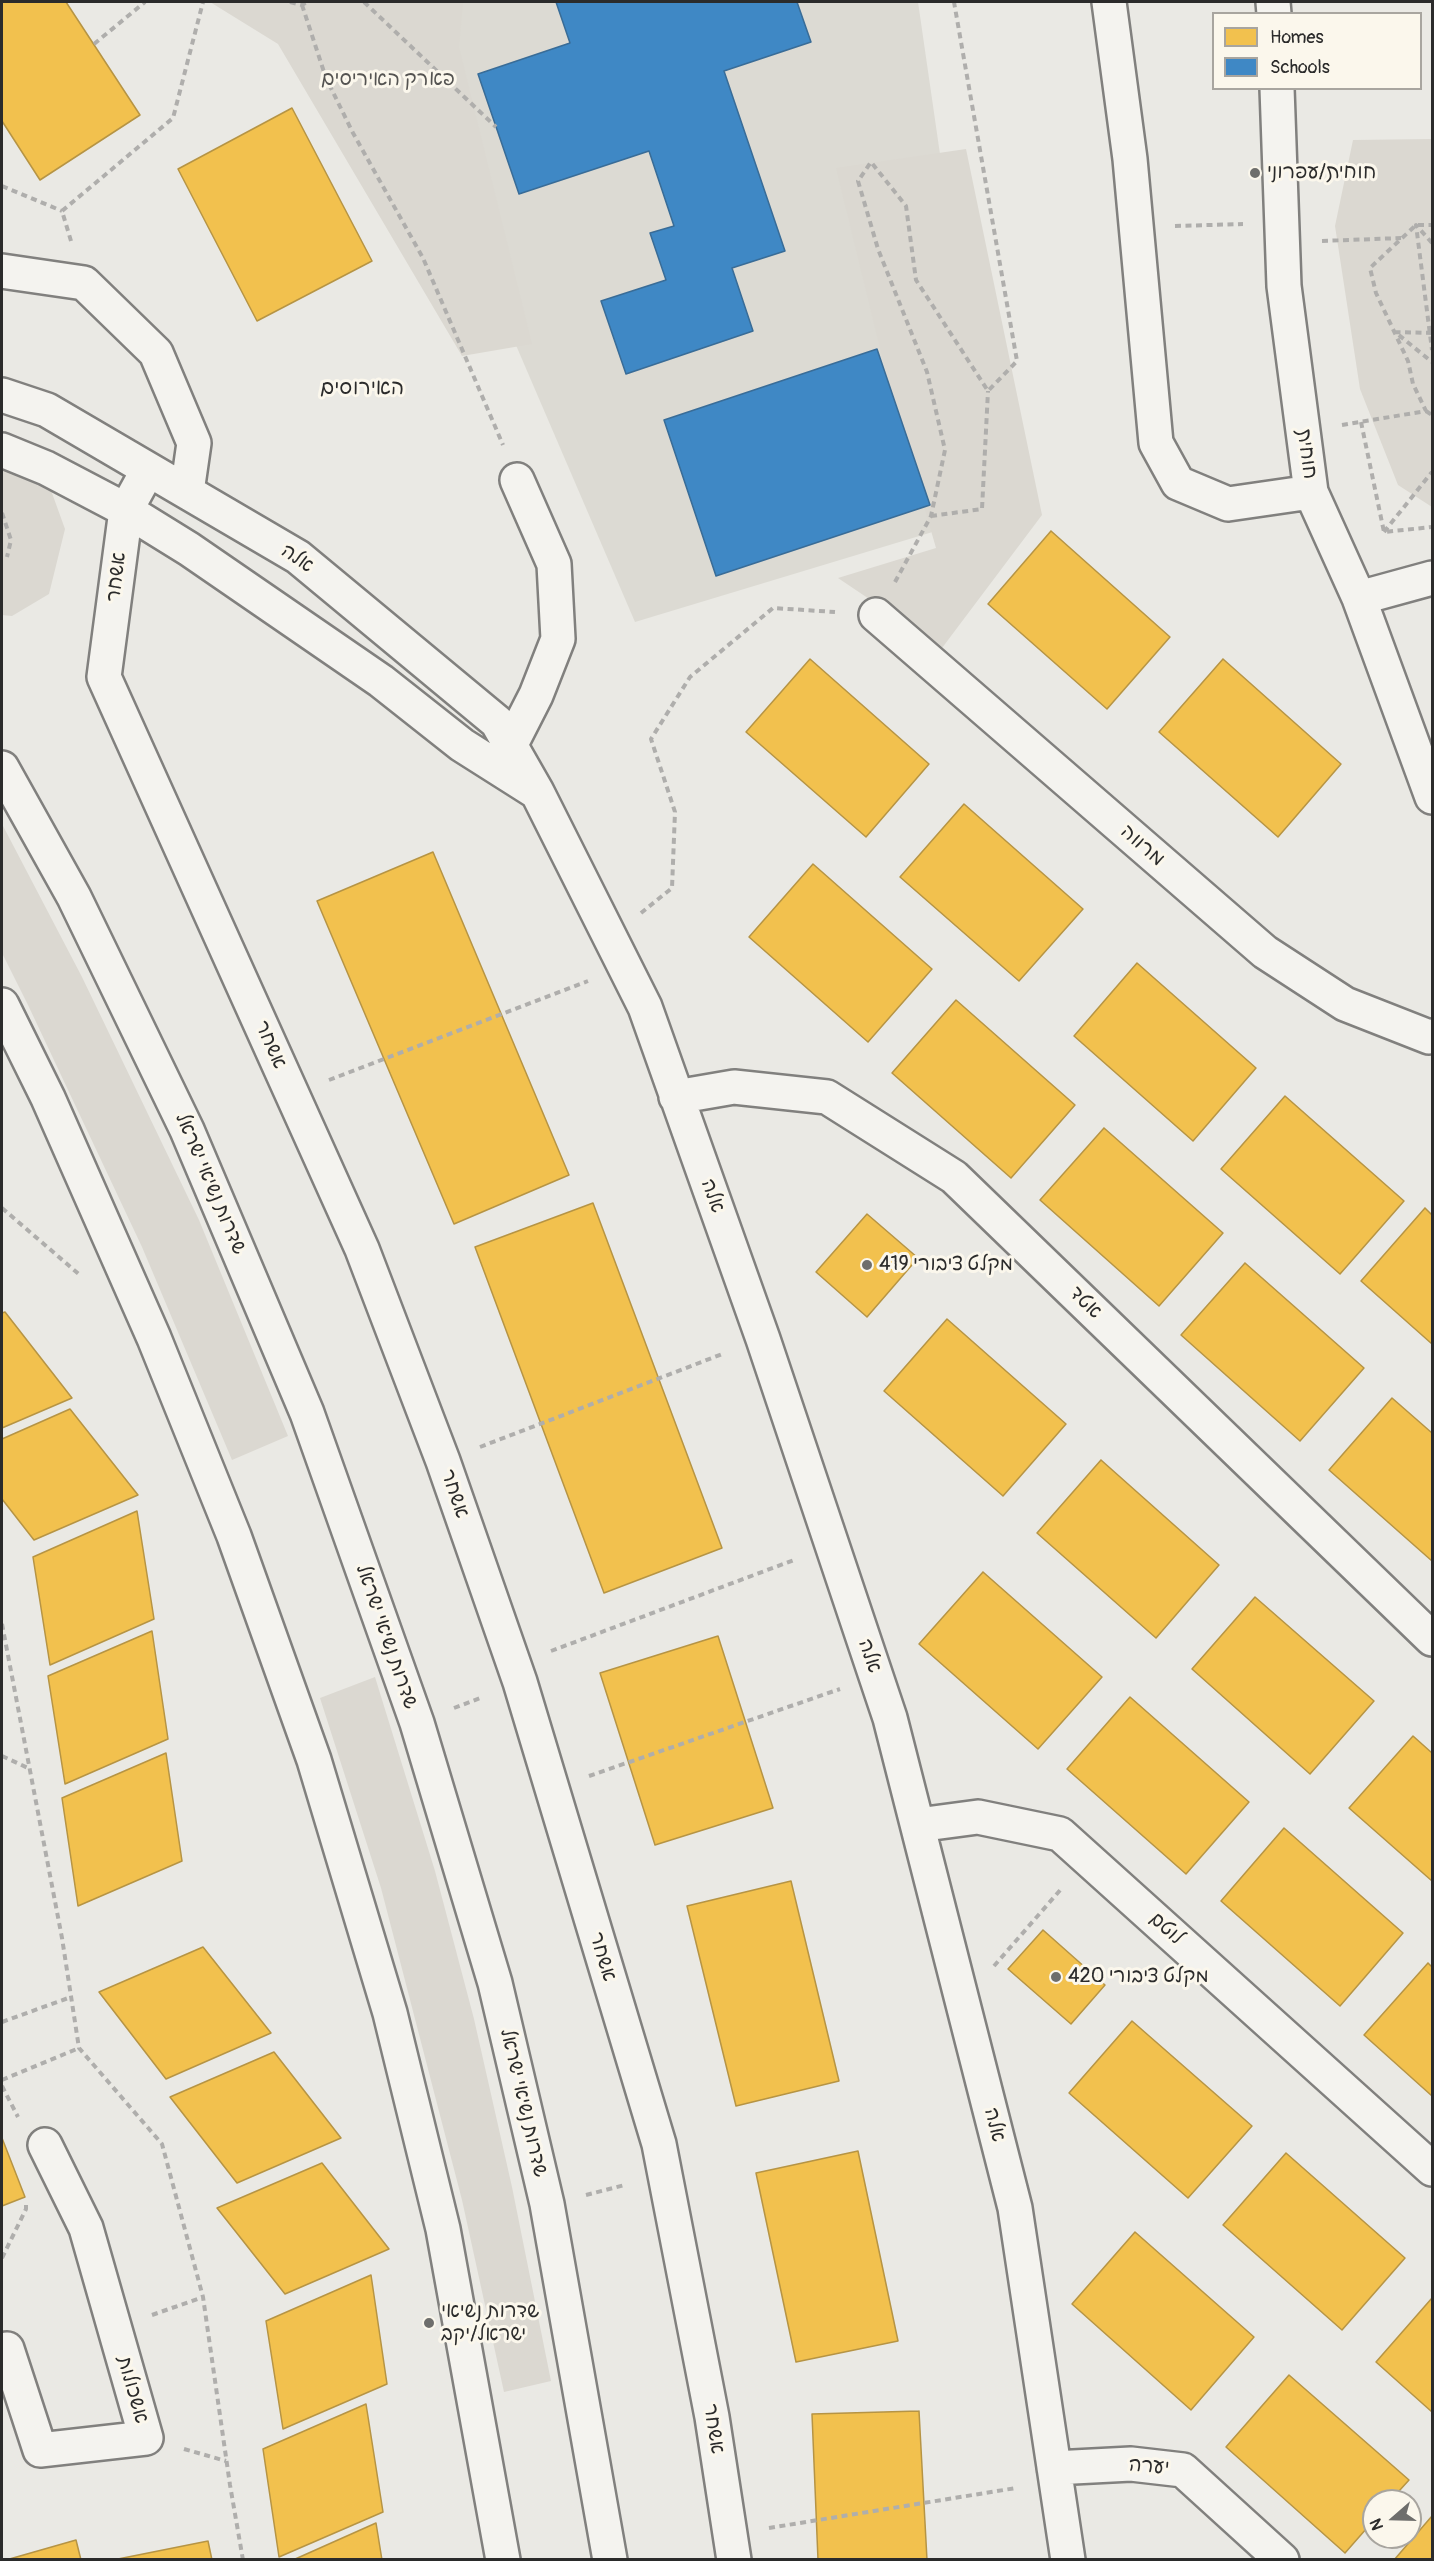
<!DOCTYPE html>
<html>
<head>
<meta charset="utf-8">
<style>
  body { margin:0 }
  #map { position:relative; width:1434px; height:2561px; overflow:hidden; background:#eae9e4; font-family:Pangolin,sans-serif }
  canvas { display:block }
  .frame { position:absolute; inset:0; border:3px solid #2b2b2b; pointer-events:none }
  .legend { position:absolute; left:1212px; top:12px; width:210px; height:78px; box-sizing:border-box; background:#fbf7ec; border:2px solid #a8a59f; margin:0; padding:8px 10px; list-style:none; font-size:18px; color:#2b2b2b }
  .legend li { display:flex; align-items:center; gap:12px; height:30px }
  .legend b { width:30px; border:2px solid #a8a59f }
  .north { position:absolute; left:1362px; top:2489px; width:60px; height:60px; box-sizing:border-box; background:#fbf7ec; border:2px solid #a8a59f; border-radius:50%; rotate:250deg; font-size:16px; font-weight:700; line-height:24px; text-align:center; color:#2b2b2b }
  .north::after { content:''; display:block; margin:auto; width:21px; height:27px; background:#6e6e6c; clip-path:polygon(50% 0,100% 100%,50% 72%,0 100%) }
</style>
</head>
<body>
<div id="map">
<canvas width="1434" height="2561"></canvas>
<div class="frame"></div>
<ul class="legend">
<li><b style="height:16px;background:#f2c14e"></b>Homes</li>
<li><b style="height:16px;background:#3f88c5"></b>Schools</li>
</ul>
<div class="north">N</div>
</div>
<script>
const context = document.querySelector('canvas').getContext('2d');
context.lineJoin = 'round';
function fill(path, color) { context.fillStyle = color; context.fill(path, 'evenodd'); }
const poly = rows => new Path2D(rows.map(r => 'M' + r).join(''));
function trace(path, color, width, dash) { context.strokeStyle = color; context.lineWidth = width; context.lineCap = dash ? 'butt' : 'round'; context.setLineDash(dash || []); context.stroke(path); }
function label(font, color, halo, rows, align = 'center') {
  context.font = font + ' Pangolin,"Playpen Sans Hebrew",sans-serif'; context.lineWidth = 6; context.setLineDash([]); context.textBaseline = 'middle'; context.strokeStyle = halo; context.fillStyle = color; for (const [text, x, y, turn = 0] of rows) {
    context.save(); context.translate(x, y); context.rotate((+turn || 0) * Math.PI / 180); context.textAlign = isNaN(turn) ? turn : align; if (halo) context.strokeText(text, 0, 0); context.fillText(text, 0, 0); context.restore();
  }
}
const built = poly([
  [372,2,918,2,992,514,635,622,371,8]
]);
const green = poly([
  [210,2,463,2,459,47,532,344,462,356,278,44],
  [1432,139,1432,507,1398,485,1360,389,1335,226,1353,140],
  [966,149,1042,515,942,648,838,578,936,548,888,381,836,168],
  [2,458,48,482,65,529,49,594,12,616,2,615],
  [2,824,82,977,199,1220,288,1436,232,1460,142,1247,28,1005,2,953],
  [375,1677,435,1871,474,2019,512,2187,551,2381,504,2392,462,2200,381,1888,320,1698]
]);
const homes = poly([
  [2,2,66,2,140,115,40,180,2,121,2,2],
  [292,108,372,261,257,321,178,169,292,108],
  [1051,531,1170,637,1107,709,988,604,1051,531],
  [810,659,929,764,866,837,746,732,810,659],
  [1223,659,1341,764,1278,837,1159,732,1223,659],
  [964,804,1083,909,1019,981,900,877,964,804],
  [433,852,569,1175,454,1224,317,901,433,852],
  [813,864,932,969,868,1042,749,937,813,864],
  [1137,963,1256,1068,1193,1141,1074,1036,1137,963],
  [956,1000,1075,1105,1011,1178,892,1073,956,1000],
  [1285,1096,1404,1201,1340,1274,1221,1169,1285,1096],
  [1104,1128,1223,1233,1159,1306,1040,1200,1104,1128],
  [593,1203,722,1548,604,1593,475,1247,593,1203],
  [1425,1208,1432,1215,1432,1344,1361,1281,1425,1208],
  [867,1214,918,1258,867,1317,816,1272,867,1214],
  [1245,1263,1364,1368,1300,1441,1181,1335,1245,1263],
  [5,1312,72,1398,2,1428,2,1313,5,1312],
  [947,1319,1066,1424,1003,1496,884,1391,947,1319],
  [1392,1398,1432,1433,1432,1561,1329,1470,1392,1398],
  [70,1409,138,1495,34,1540,2,1499,2,1439,70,1409],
  [1101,1460,1219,1565,1156,1638,1037,1533,1101,1460],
  [137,1511,154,1619,50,1665,33,1557,137,1511],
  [983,1572,1102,1677,1038,1749,919,1644,983,1572],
  [1255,1597,1374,1701,1310,1774,1192,1669,1255,1597],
  [152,1631,168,1739,65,1784,48,1676,152,1631],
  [718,1636,773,1808,655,1845,600,1673,718,1636],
  [1130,1697,1249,1802,1186,1874,1067,1769,1130,1697],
  [1413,1736,1432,1753,1432,1881,1349,1808,1413,1736],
  [166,1753,182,1861,78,1906,62,1798,166,1753],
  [1284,1828,1403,1933,1340,2006,1221,1901,1284,1828],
  [791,1881,839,2081,736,2106,687,1906,791,1881],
  [1043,1930,1105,1985,1071,2024,1008,1969,1043,1930],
  [203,1947,271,2033,166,2079,99,1992,203,1947],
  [1428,1963,1432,1967,1432,2096,1364,2035,1428,1963],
  [1132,2021,1252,2126,1188,2198,1069,2093,1132,2021],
  [274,2052,341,2138,237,2183,170,2097,274,2052],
  [2,2138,25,2197,2,2206,2,2138],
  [858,2151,898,2341,796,2362,756,2173,858,2151],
  [1286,2153,1405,2258,1342,2330,1223,2225,1286,2153],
  [322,2163,389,2249,285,2294,217,2208,322,2163],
  [1135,2232,1254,2337,1191,2410,1072,2304,1135,2232],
  [371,2275,387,2384,283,2429,266,2321,371,2275],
  [1432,2298,1432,2412,1376,2362,1432,2298],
  [1289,2375,1409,2480,1390,2501,1374,2501,1374,2520,1345,2553,1226,2447,1289,2375],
  [366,2404,383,2512,279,2557,263,2449,366,2404],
  [919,2411,927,2560,818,2560,812,2414,919,2411],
  [1432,2516,1432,2560,1394,2560,1432,2516],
  [376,2523,382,2560,293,2560,376,2523],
  [76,2540,81,2560,6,2560,76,2540],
  [208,2541,212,2560,113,2560,208,2541]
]);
const schools = poly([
  [556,2,797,2,811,42,724,71,785,251,732,268,753,331,626,374,601,301,666,280,650,233,674,226,649,151,519,194,478,74,570,43,556,2],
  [877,349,930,505,716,576,664,420,877,349]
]);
const path = poly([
  [290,2,302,5,307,2],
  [364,2,496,127],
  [302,5,326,78,353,133,423,258,503,445],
  [94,44,145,2],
  [2,186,62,211],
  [1175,226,1243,224],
  [71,241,62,211,173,118,203,2],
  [1322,241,1401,238],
  [1432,243,1416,225,1432,350],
  [1432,333,1395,332,1432,362],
  [1426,411,1432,415],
  [1361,422,1384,532,1432,527],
  [1342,425,1426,411,1413,384,1408,361,1376,293,1370,268,1416,225,1432,225],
  [2,513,11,540,7,557],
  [931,516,982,509,988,391],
  [1384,532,1432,472],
  [895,582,931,516,945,450,927,372,878,249,858,181,871,162,906,206,916,280,988,391,1017,361,954,2],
  [641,913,672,888,675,812,651,739,690,677,773,608,835,612],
  [329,1080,588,981],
  [2,1208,81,1276],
  [480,1447,725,1353],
  [2,1624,62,1938,79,2048,162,2144,203,2297,230,2485,243,2560],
  [551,1651,794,1560],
  [454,1708,483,1697],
  [2,1756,28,1768],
  [589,1776,840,1689],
  [994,1966,1062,1888],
  [2,2022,71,1997],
  [2,2080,79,2048],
  [2,2086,18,2117],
  [586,2195,625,2185],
  [2,2258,26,2209,26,2202],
  [152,2315,203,2297],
  [184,2449,226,2461],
  [769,2528,1016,2488]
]);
const minor = poly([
  [1109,2,1130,159,1156,443,1178,483,1228,504,1311,492],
  [1273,2,1274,14],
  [1277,88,1284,286,1311,492,1359,598,1432,797],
  [2,271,84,283,156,353,194,443,187,492],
  [2,395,47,410,298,557,497,722,537,792,645,1007,763,1339,890,1718,1015,2208,1068,2560],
  [2,450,46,468,126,510,189,549,381,681,462,745,533,790],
  [148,470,126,510,104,677,362,1249,443,1461,520,1682,659,2144,712,2417,734,2560],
  [1359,598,1432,578],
  [876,615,1265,952,1345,1004,1429,1037,1432,1036],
  [510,746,536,695,558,639,554,564,517,480],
  [676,1097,734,1087,827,1097,954,1177,1432,1639],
  [918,1825,978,1817,1060,1834,1432,2169],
  [2,2351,7,2349,40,2450,146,2438,86,2228,45,2145],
  [1054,2468,1131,2464,1183,2470,1282,2560]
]);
const major = poly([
  [2,768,74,897,187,1130,307,1413,417,1723,495,1983,547,2204,610,2560],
  [2,1005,48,1098,154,1338,234,1536,314,1760,390,2013,443,2229,503,2560]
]);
const markers = [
  [1255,173,6,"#6e6e6c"],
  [867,1265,6,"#6e6e6c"],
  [1056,1977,6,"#6e6e6c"],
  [429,2323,6,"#6e6e6c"]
];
const parkNames = [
  ["פארק האיריסים",388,80]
];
const poiNames = [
  ["חוחית/עפרוני",1267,173],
  ["מקלט ציבורי 419",879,1265],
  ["מקלט ציבורי 420",1068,1977],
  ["שדרות נשיאי",441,2312],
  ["ישראל/יקב",441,2335]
];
const streetNames = [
  ["חוחית",1306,454,82],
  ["אלה",297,559,35],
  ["אשחר",117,577,-83],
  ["מרווה",1142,846,41],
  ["אשחר",270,1045,66],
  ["שדרות נשיאי ישראל",210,1184,67],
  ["אלה",712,1196,70],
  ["אטד",1085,1303,44],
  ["אשחר",454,1494,71],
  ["שדרות נשיאי ישראל",386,1637,71],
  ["אלה",869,1656,71],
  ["לוטם",1166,1929,42],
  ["אשחר",602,1957,73],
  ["שדרות נשיאי ישראל",523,2103,77],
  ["אלה",994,2125,76],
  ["אשכולות",132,2390,74],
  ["אשחר",713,2429,81],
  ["יערה",1149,2467,5]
];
const neighbourhoodNames = [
  ["האירוסים",362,389]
];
fill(built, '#dcdad3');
fill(green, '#dbd8d1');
fill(homes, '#f2c14e');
trace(homes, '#b69444', 1.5);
fill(schools, '#3f88c5');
trace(schools, '#396c97', 1.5);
trace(minor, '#81807e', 38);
trace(major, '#81807e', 38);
trace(path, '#afaeac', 4, [6, 4.5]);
trace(minor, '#f4f3ef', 33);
trace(major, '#f4f3ef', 33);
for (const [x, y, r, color] of markers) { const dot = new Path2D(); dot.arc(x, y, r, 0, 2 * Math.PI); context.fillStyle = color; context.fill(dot); trace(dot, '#fbf7ec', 2); }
label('20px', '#545351', '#fbf7ec', parkNames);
label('20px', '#2b2b2b', '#fbf7ec', poiNames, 'left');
label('20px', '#2b2b2b', '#fbf7ec', streetNames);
label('21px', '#2b2b2b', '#fbf7ec', neighbourhoodNames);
</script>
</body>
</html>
